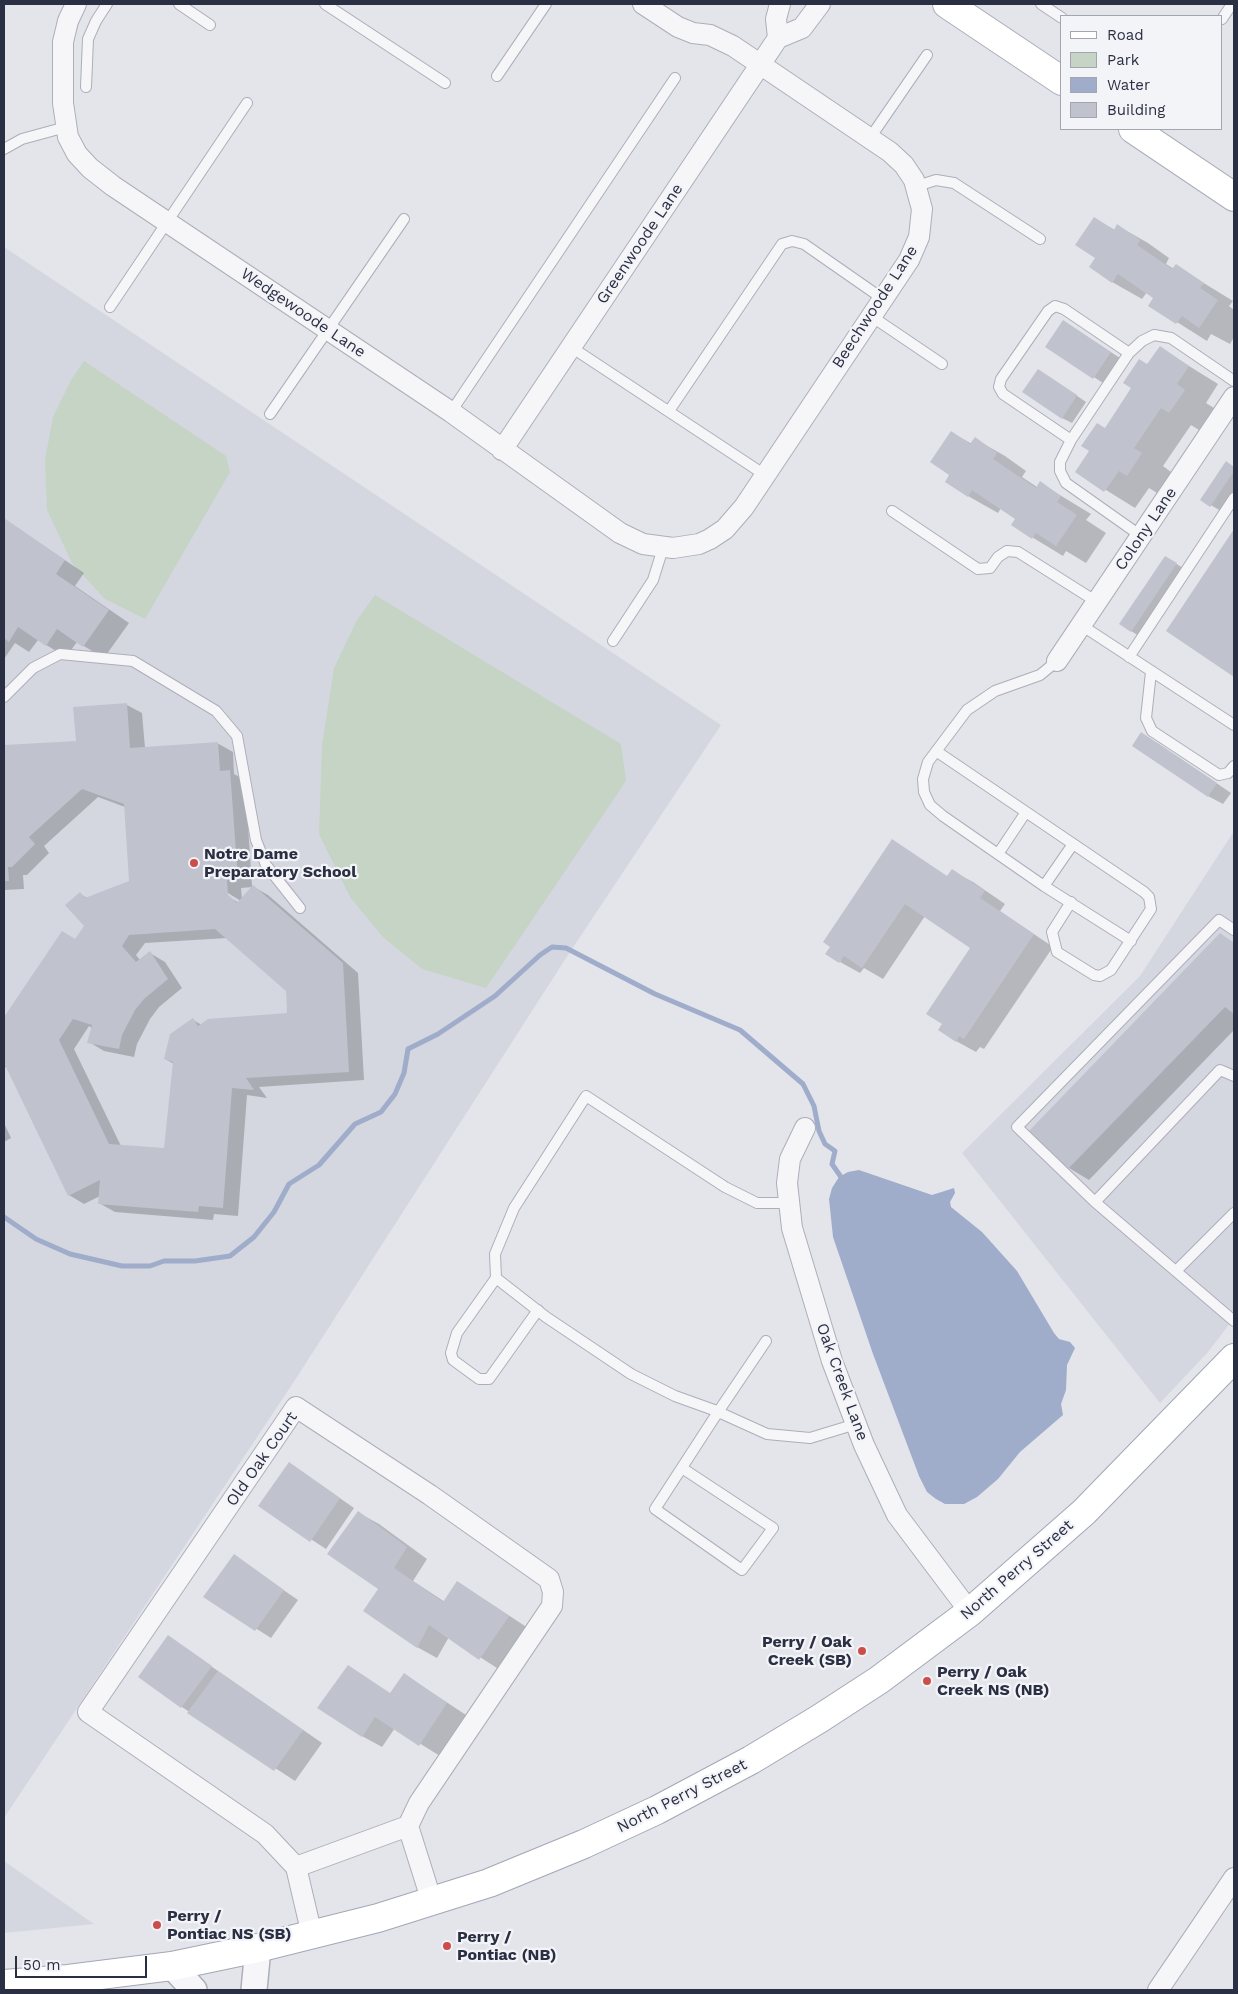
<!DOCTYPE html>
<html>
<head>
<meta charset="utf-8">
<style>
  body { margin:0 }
  #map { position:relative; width:1238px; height:1994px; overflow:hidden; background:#e3e5eb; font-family:"Work Sans",sans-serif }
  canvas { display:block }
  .frame { position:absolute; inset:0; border:5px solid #2b2f43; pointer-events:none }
  .legend { position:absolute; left:1060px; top:15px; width:162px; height:115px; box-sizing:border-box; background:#f3f4f8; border:1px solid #a3a5b0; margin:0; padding:6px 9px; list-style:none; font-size:15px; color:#2b2f43 }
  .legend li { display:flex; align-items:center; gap:10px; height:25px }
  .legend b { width:25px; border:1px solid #a3a5b0 }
  .scale { position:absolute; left:15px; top:1956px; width:132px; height:22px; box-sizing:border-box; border:2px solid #2b2f43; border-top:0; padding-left:6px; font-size:15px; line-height:18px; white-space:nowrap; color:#2b2f43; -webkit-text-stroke:4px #f3f4f8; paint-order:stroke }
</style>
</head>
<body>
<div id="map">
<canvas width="1238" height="1994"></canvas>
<div class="frame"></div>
<ul class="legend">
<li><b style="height:6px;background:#fff"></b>Road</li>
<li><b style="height:14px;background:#c5d4c4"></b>Park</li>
<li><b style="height:14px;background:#9facca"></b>Water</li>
<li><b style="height:14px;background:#c0c3ce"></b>Building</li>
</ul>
<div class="scale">50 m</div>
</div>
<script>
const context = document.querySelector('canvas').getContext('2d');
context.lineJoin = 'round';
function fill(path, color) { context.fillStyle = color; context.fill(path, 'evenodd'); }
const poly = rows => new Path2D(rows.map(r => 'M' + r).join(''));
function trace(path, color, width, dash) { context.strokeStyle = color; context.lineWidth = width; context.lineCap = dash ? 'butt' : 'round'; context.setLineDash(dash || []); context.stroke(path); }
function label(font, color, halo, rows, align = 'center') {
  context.font = font + ' "Work Sans",sans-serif'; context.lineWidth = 4.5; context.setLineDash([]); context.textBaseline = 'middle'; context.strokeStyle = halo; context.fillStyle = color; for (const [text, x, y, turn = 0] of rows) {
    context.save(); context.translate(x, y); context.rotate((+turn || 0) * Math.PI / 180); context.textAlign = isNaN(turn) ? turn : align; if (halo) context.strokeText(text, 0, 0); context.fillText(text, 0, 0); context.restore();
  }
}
const built = poly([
  [4,247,721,725,566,958,297,1377,4,1818],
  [1234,831,1234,1318,1208,1352,1160,1403,962,1153,1140,976],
  [4,1861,94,1924,4,1933]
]);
const green = poly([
  [84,361,226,456,230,472,145,619,105,599,72,563,47,510,45,460,53,417,71,380],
  [375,595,621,744,626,781,486,988,422,969,383,937,350,897,319,834,322,746,334,668,357,620]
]);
const water = poly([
  [859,1170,932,1195,954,1188,955,1193,950,1202,951,1207,982,1232,1017,1271,1054,1333,1059,1339,1070,1342,1075,1348,1067,1365,1066,1390,1061,1404,1063,1415,1020,1452,998,1479,977,1497,964,1504,945,1504,936,1499,927,1492,919,1476,873,1354,833,1237,829,1199,832,1188,839,1177,848,1172]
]);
const shadow = poly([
  [1094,218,1115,230,1118,226,1148,243,1169,258,1166,264,1174,269,1176,266,1233,301,1229,306,1234,310,1234,337,1230,344,1211,334,1207,341,1150,305,1155,297,1147,292,1142,299,1112,282,1096,258],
  [1063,321,1126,362,1109,387,1047,346],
  [1160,348,1218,384,1206,403,1214,408,1199,430,1191,425,1163,466,1171,472,1157,493,1149,488,1135,508,1077,472],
  [1048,376,1086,402,1072,423,1062,418],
  [951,432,972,444,975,439,1005,456,1026,471,1022,477,1037,487,1040,483,1091,514,1086,520,1106,533,1086,563,1066,551,1063,556,1012,525,1016,518,1001,508,998,513,968,496,951,475],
  [1227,463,1234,467,1234,491,1221,511,1202,500],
  [4,519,84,573,75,586,129,623,104,658,77,642,66,657,38,640,29,652,15,643,4,659],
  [1234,531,1234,675,1168,630],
  [1175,563,1186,570,1141,637,1131,631],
  [127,705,142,713,145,748,217,743,233,752,234,774,245,780,252,886,268,895,358,973,364,1080,259,1087,267,1098,247,1095,238,1216,214,1214,213,1220,115,1212,99,1203,100,1196,84,1204,69,1195,7,1067,4,1067,4,1020,62,932,76,940,85,926,80,894,87,898,130,882,125,807,98,797,44,846,49,853,27,875,23,875,24,889,4,890,4,747,77,742],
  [253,887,242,899,241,888],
  [223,890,241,901,239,903,222,893],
  [227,938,287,990,289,1015,202,1025,193,1020,165,1059,174,1064,165,1150,121,1146,74,1049,89,1026,92,1028,89,1042,104,1051,134,1057,137,1044,150,1019,159,1007,182,988,165,962,150,953,140,960,136,955,145,943],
  [1156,742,1231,793,1223,804,1208,796],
  [892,841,948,877,952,871,973,882,1005,904,1000,911,1053,947,984,1049,980,1047,976,1052,956,1041,943,1024,972,948,925,916,883,979,864,968,860,973,840,962],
  [1221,935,1234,943,1234,1030,1089,1180,1069,1168,1031,1131],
  [4,1123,11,1138,4,1142],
  [304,1473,354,1508,326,1549,260,1506],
  [359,1513,379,1524,427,1559,413,1581,445,1602,458,1582,528,1628,500,1670,449,1637,437,1658,417,1647,379,1589],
  [234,1556,298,1600,271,1638,205,1596],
  [169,1637,322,1743,295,1781,182,1707,140,1676],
  [348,1667,391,1694,404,1674,466,1715,440,1756,395,1728,382,1747,362,1736]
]);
const stream = poly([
  [4,1217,36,1239,70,1254,122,1266,150,1266,164,1261,195,1261,230,1256,254,1237,274,1212,289,1184,319,1165,355,1124,381,1112,395,1094,404,1073,408,1049,438,1034,495,996,540,955,552,947,566,948,655,994,740,1030,803,1084,814,1106,819,1131,825,1144,835,1151,832,1164,841,1177]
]);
const building = poly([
  [1094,217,1114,230,1117,224,1140,240,1137,245,1172,269,1176,264,1204,283,1200,288,1218,300,1199,328,1182,316,1176,324,1148,306,1153,298,1118,274,1112,283,1089,267,1095,258,1075,245],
  [1063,320,1111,352,1093,379,1045,347],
  [1160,346,1189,366,1177,384,1185,390,1169,413,1161,408,1134,448,1142,453,1127,476,1119,471,1104,492,1075,472,1089,451,1081,446,1097,423,1105,428,1131,388,1123,383,1139,359,1147,364],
  [1038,369,1077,395,1062,419,1022,392],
  [951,431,970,444,975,437,997,453,993,459,1036,488,1040,481,1061,496,1057,502,1077,515,1056,546,1036,533,1032,539,1011,525,1015,519,972,490,968,497,945,482,949,475,930,462],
  [1226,461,1234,467,1234,471,1210,507,1200,500],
  [4,518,65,560,56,574,109,610,83,647,57,629,46,646,18,627,9,642,4,638],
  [1234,529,1234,677,1166,631],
  [1165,556,1177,563,1131,632,1119,624],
  [127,703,130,748,218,742,220,771,230,770,238,879,227,880,228,895,237,903,253,885,343,963,349,1072,246,1078,254,1090,232,1088,223,1208,199,1206,198,1212,98,1204,100,1180,68,1196,4,1063,4,1017,62,931,75,939,84,926,65,905,80,892,85,898,129,881,124,804,82,789,29,837,35,844,12,867,8,867,9,881,4,881,4,745,76,741,73,707],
  [215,929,286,991,287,1013,208,1019,198,1026,193,1018,170,1034,164,1059,173,1062,164,1148,109,1144,59,1040,73,1019,92,1025,87,1043,119,1049,122,1035,135,1010,144,999,168,979,150,951,136,962,122,946,129,935],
  [1141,732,1217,783,1208,797,1132,746],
  [892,839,947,876,952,869,985,891,980,898,1034,934,964,1039,959,1036,956,1042,938,1030,942,1024,926,1014,970,948,905,904,862,968,844,956,839,963,825,954,830,947,823,942],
  [1220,933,1234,943,1234,1014,1225,1007,1068,1169,1029,1131],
  [289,1462,340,1498,310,1542,258,1506],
  [358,1511,407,1547,394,1568,443,1602,457,1581,509,1616,479,1660,429,1625,417,1648,363,1611,378,1589,327,1554],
  [234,1554,284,1590,255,1631,203,1597],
  [168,1635,212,1666,181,1708,138,1677],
  [348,1665,390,1693,404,1673,447,1703,419,1746,375,1717,362,1737,317,1708],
  [218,1671,303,1730,274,1771,187,1713]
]);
const service = poly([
  [179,4,210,25],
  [325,4,445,83],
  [1041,4,1062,18],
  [1222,19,1232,4],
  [497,76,546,4],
  [86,87,88,39,96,21,107,4],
  [870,138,927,55],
  [4,149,22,139,66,127],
  [917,186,936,180,954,183,1040,239],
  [110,307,247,103],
  [871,316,942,364],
  [571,347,765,475],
  [669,411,782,244,792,241,804,244,883,299],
  [451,412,675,78],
  [270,414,404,219],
  [1071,440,1129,353],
  [892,511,978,569,990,568,998,557,1007,551,1018,552,1097,602],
  [1141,536,1066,483,1060,471,1060,462,1071,440,1003,394,999,387,1001,379,1048,311,1055,306,1064,309,1129,353,1142,341,1154,335,1171,338,1234,381],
  [1081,625,1234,725],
  [613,641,653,580,663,548],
  [1129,657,1234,498],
  [1057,661,1040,675,995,691,967,710,928,762,923,779,924,792,930,805,943,816,1044,886,1131,941],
  [1151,672,1146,718,1152,731,1219,775,1228,773,1234,766],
  [4,697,33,668,60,654,133,661,216,711,237,736,256,840,266,865,300,908],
  [936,751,1144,892,1149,897,1151,909,1111,970,1100,976,1094,975,1057,952,1052,932,1071,902],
  [998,854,1026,812],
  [1044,886,1073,844],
  [1234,930,1219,920,1017,1127,1095,1202,1220,1070,1234,1076],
  [1095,1202,1234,1321],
  [789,1203,757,1203,725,1187,586,1096,514,1208,495,1254,496,1278,546,1317,631,1374,675,1396,714,1410,767,1434,810,1438,856,1424],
  [1177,1270,1234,1213],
  [496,1278,457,1333,451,1353,453,1360,479,1379,489,1379,538,1310],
  [682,1468,773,1528,742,1570,655,1509,718,1412,766,1341]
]);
const minor = poly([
  [76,4,68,21,63,42,63,103,68,137,77,154,90,168,113,186,451,412,620,533,643,544,673,548,699,544,710,539,725,529,744,507,909,260,919,237,922,209,914,180,904,165,890,152,733,46,710,35,693,33,678,27,643,4],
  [778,38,776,19,780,4],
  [502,450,778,38,802,28,820,4],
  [1057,661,1234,397],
  [805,1128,790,1159,787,1183,792,1228,832,1361,864,1445,897,1515,970,1612],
  [408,1826,432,1902],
  [296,1867,408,1826,419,1803,552,1606,553,1592,549,1579,430,1495,296,1407,88,1712,265,1834,296,1867,312,1935],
  [1158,1990,1234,1878]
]);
const tertiary = poly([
  [172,1966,194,1990],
  [254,1990,258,1948]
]);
const secondary = poly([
  [947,4,1062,81],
  [1133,129,1234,197]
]);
const primary = poly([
  [4,1984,68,1979,172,1966,258,1948,378,1918,489,1883,584,1844,657,1810,751,1760,819,1719,879,1680,970,1612,1084,1512,1234,1358]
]);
const markers = [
  [194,863,5,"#cc4e4b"],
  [862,1651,5,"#cc4e4b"],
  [927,1681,5,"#cc4e4b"],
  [157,1925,5,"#cc4e4b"],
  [447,1946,5,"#cc4e4b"]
];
const streetNames = [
  ["Greenwoode Lane",640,244,-56],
  ["Beechwoode Lane",875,307,-57],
  ["Wedgewoode Lane",303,313,34],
  ["Colony Lane",1146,529,-56],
  ["Oak Creek Lane",842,1382,70],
  ["Old Oak Court",262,1459,-55],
  ["North Perry Street",1017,1570,-41],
  ["North Perry Street",682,1796,-27]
];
const poiNames = [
  ["Notre Dame",204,854],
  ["Preparatory School",204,872],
  ["Perry / Oak",852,1642,"right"],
  ["Creek (SB)",852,1660,"right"],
  ["Perry / Oak",937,1672],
  ["Creek NS (NB)",937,1690],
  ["Perry /",167,1916],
  ["Pontiac NS (SB)",167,1934],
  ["Perry /",457,1937],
  ["Pontiac (NB)",457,1955]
];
fill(built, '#d5d7e0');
fill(green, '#c5d4c4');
fill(water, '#9facca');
fill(shadow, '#0003');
trace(stream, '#9facca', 5);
fill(building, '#c0c3ce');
trace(service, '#acaeb9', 12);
trace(minor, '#acaeb9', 22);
trace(tertiary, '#acaeb9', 28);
trace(secondary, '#acaeb9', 30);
trace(primary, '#a2a7b6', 30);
trace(service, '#f6f6f9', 10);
trace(minor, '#f6f6f9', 20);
trace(tertiary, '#f6f6f9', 25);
trace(secondary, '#fff', 28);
trace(primary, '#fff', 28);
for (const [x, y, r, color] of markers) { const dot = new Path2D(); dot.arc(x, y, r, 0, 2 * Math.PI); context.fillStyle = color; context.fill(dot); trace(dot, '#f3f4f8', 2); }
label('16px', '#2b2f43', '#f3f4f8', streetNames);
label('bold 16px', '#2b2f43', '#f3f4f8', poiNames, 'left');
</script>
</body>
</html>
